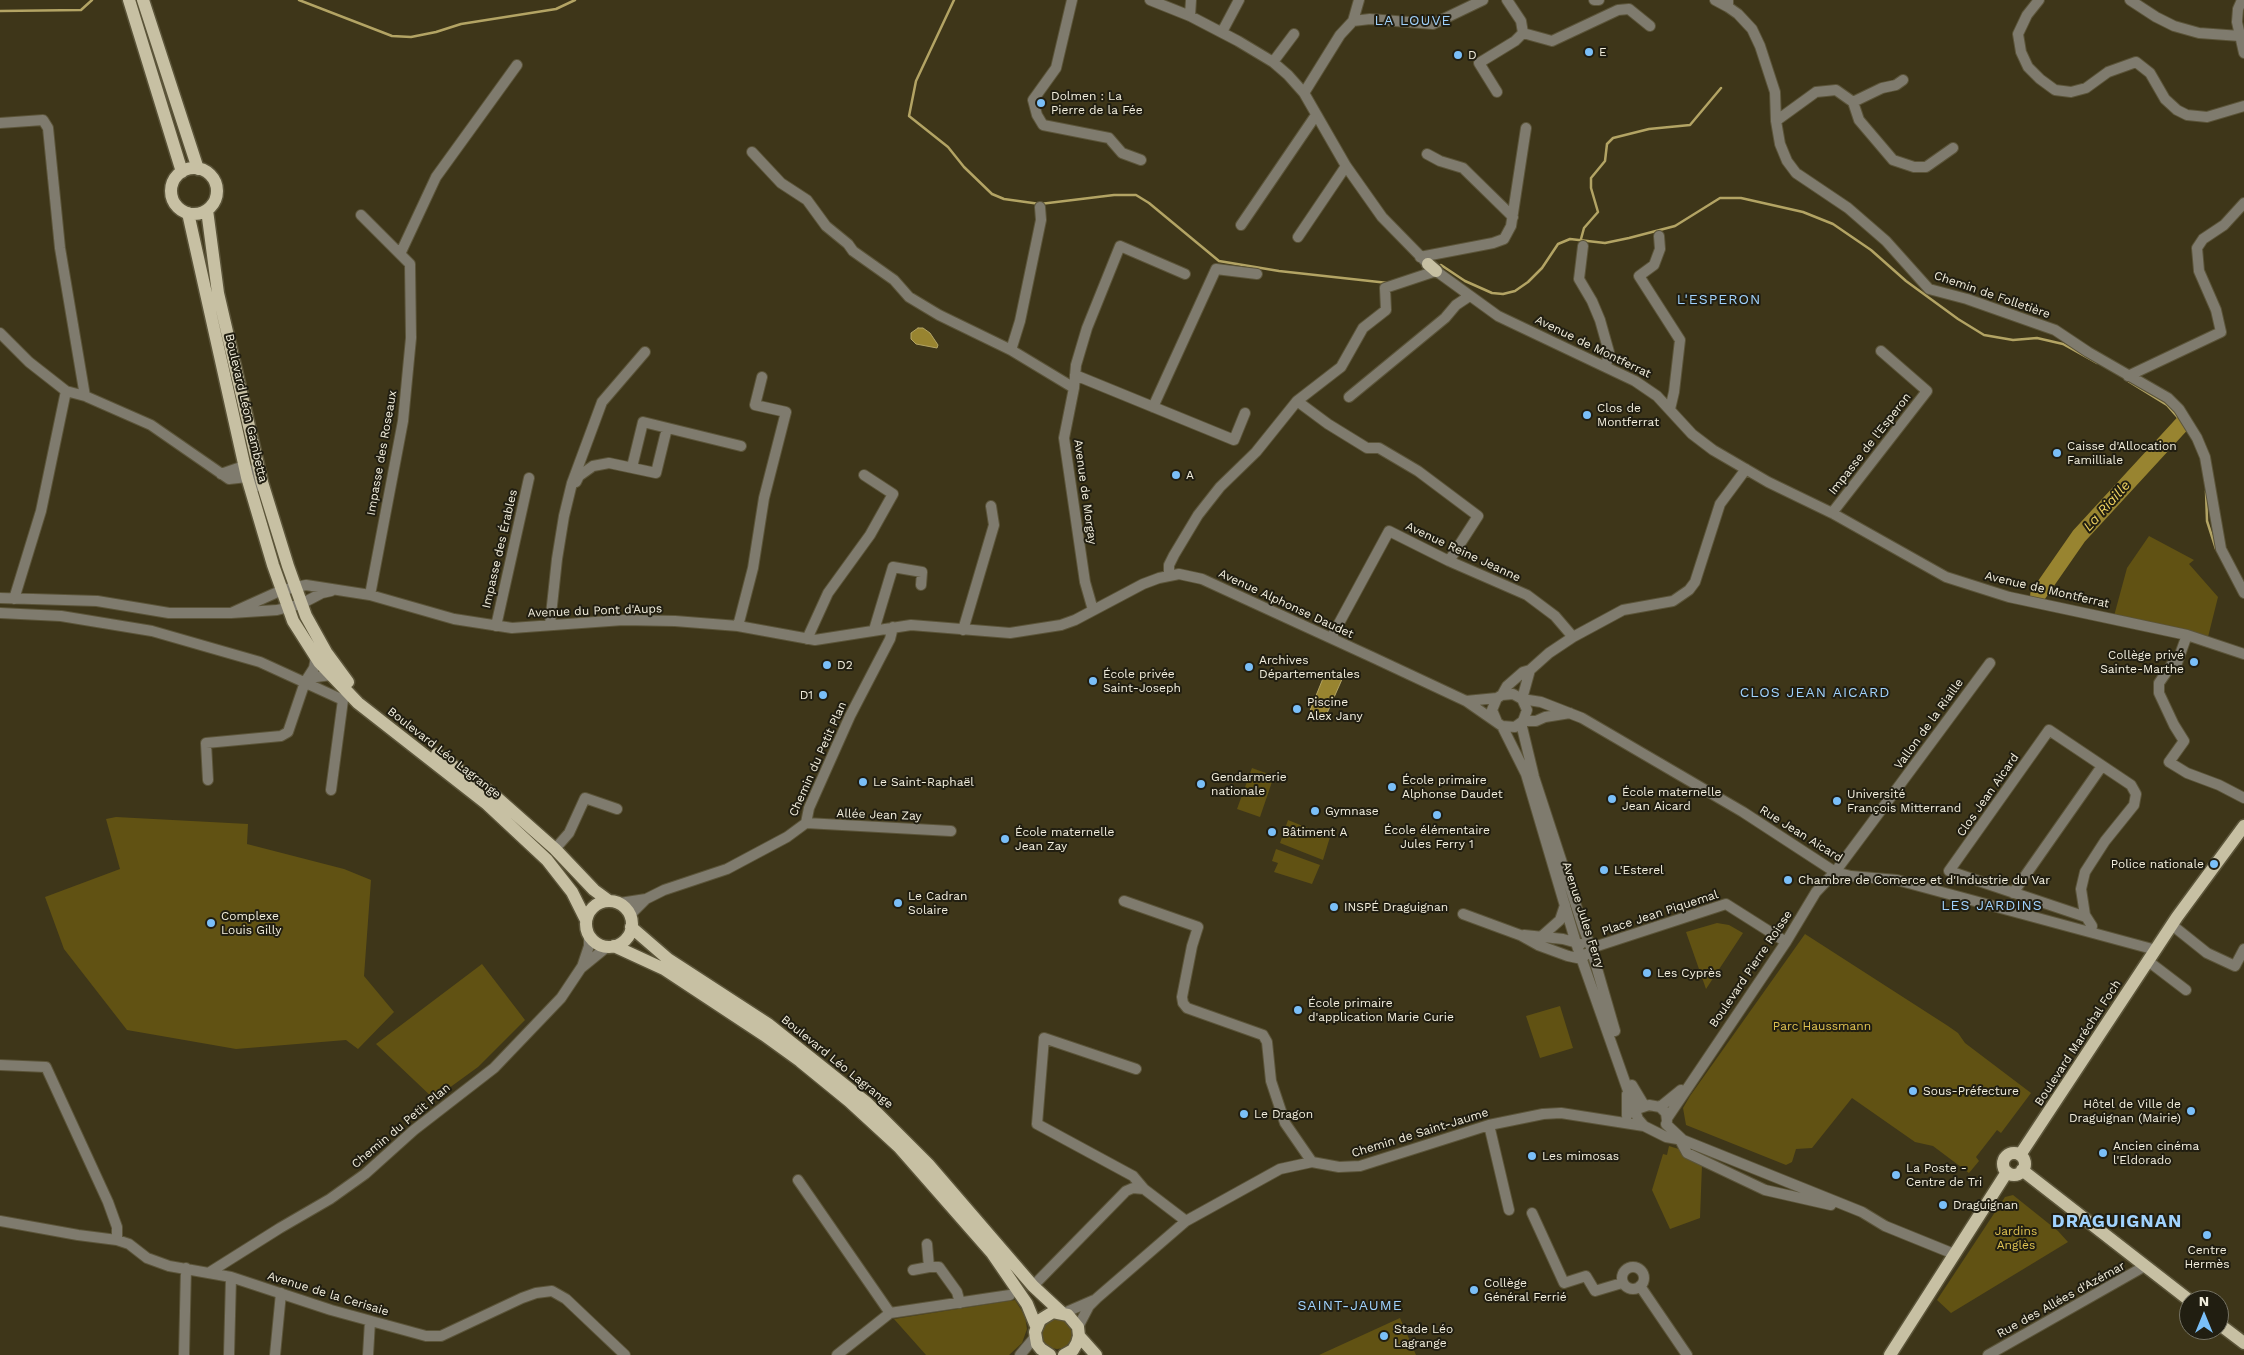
<!DOCTYPE html>
<html>
<head>
<meta charset="utf-8">
<style>
  body { margin:0 }
  #map { position:relative; width:2244px; height:1355px; overflow:hidden; background:#3e3619; font-family:"Work Sans",sans-serif }
  canvas { display:block }
  .north { position:absolute; left:2179px; top:1290px; width:50px; height:50px; box-sizing:border-box; background:#211e11; border:1px solid #757263; border-radius:50%; rotate:0deg; font-size:14px; font-weight:700; line-height:20px; text-align:center; color:#f3efde }
  .north::after { content:''; display:block; margin:auto; width:18px; height:22px; background:#7abff8; clip-path:polygon(50% 0,100% 100%,50% 72%,0 100%) }
</style>
</head>
<body>
<div id="map">
<canvas width="2244" height="1355"></canvas>
<div class="north">N</div>
</div>
<script>
const context = document.querySelector('canvas').getContext('2d');
context.lineJoin = 'round';
function fill(path, color) { context.fillStyle = color; context.fill(path, 'evenodd'); }
const poly = rows => new Path2D(rows.map(r => 'M' + r).join(''));
function trace(path, color, width, dash) { context.strokeStyle = color; context.lineWidth = width; context.lineCap = dash ? 'butt' : 'round'; context.setLineDash(dash || []); context.stroke(path); }
function label(font, color, halo, rows, align = 'center') {
  context.font = font + ' "Work Sans",sans-serif'; context.lineWidth = 4; context.setLineDash([]); context.textBaseline = 'middle'; context.strokeStyle = halo; context.fillStyle = color; for (const [text, x, y, turn = 0] of rows) {
    context.save(); context.translate(x, y); context.rotate((+turn || 0) * Math.PI / 180); context.textAlign = isNaN(turn) ? turn : align; if (halo) context.strokeText(text, 0, 0); context.fillText(text, 0, 0); context.restore();
  }
}
const green = poly([
  [2149,536,2194,560,2189,564,2218,597,2208,637,2114,616,2127,568],
  [1252,768,1274,776,1260,817,1237,809],
  [116,817,248,824,247,844,344,869,371,880,364,976,394,1012,358,1049,346,1040,236,1049,127,1030,64,949,45,897,120,869,106,819],
  [1288,820,1330,837,1323,860,1280,843],
  [1276,849,1320,865,1312,884,1274,872,1278,863,1272,861],
  [1717,923,1729,925,1743,933,1706,989,1686,932],
  [1805,934,1948,1026,1958,1033,1965,1043,2031,1093,2001,1133,1997,1130,1976,1157,1979,1161,1969,1173,1933,1146,1915,1142,1852,1098,1812,1148,1796,1149,1792,1162,1786,1165,1686,1125,1683,1108,1690,1096],
  [482,964,525,1020,478,1067,434,1099,376,1044],
  [1560,1006,1573,1048,1540,1058,1526,1016],
  [1669,1146,1682,1150,1702,1165,1700,1218,1670,1229,1652,1190,1663,1154,1667,1155],
  [2013,1195,2058,1231,2068,1242,1951,1313,1937,1300,2005,1197],
  [1015,1300,1025,1316,1027,1329,1022,1343,1009,1355,926,1355,894,1319],
  [1400,1318,1416,1355,1319,1355],
  '1042 1334a15 15 0 1 1 30 0a15 15 0 1 1-30 0Z'
]);
const water = poly([
  [918,328,923,328,930,333,938,345,937,348,916,344,911,339,911,333,918,328],
  [1326,671,1343,677,1324,720,1309,713,1326,671]
]);
const stream = poly([
  [299,0,392,36,411,37,436,32,461,24,556,9,575,0],
  [954,0,916,81,909,116,948,147,964,167,992,194,1004,199,1040,204,1114,195,1136,195,1149,203,1219,261,1279,271,1388,283],
  [0,11,81,10,92,0],
  [1581,239,1584,228,1598,212,1591,188,1591,178,1605,161,1607,144,1613,138,1649,129,1690,125,1721,88],
  [1438,266,1441,265,1465,281,1492,293,1503,294,1515,291,1528,282,1542,268,1558,244,1570,239,1605,243,1629,238,1675,226,1720,198,1741,198,1803,212,1833,224,1871,250,1906,281,1958,319,1984,335,2013,340,2037,338,2063,344,2097,363],
  [2128,381,2167,405,2181,421],
  [2206,491,2207,521,2216,549]
]);
const river = poly([
  [2038,595,2079,536,2183,423]
]);
const minor = poly([
  [1072,0,1056,68,1033,100,1037,115,1043,125,1109,138,1122,153,1141,160],
  [1150,0,1190,16,1238,41,1273,62,1288,75,1304,93,1346,166,1382,217,1428,264],
  [1594,0,1599,0],
  [1715,0,1728,7],
  [1728,0,1728,7,1738,14,1752,29,1760,46,1775,92,1776,121,1780,144,1787,161,1796,173,1848,208,1886,241,1929,289,1967,299,2055,330,2088,352,2168,398,2179,409,2197,438,2205,457,2221,549,2244,593],
  [2039,0,2027,15,2018,34,2021,52,2028,67,2040,79,2055,90,2071,92,2086,88,2108,72,2136,62,2150,73,2165,99,2177,110,2187,115,2207,117,2244,106],
  [2130,0,2156,17,2174,26,2199,33,2240,36],
  [2242,0,2238,9,2237,22,2244,53],
  [1190,16,1191,0],
  [1353,21,1359,0],
  [1222,32,1239,0],
  [1523,33,1552,41,1618,10,1629,9,1650,26],
  [1273,62,1294,34],
  [1497,92,1479,63,1515,41,1523,33,1521,21,1507,0],
  [1304,93,1340,35,1353,21,1370,19,1433,24,1483,0],
  [1853,102,1859,120,1893,160,1914,167,1926,167,1953,148],
  [1776,121,1816,92,1836,90,1853,102,1882,88,1896,85,1903,80],
  [0,123,43,120,48,128,60,248,85,396],
  [752,152,781,183,807,200,826,226,848,244,853,251,894,280,909,297,939,315,1011,350],
  [1427,154,1440,161,1463,168,1513,217],
  [1040,207,1041,220,1020,321,1011,350,1074,388,1064,438,1085,582,1093,610],
  [361,215,410,264,411,338,403,421,370,595],
  [1241,225,1316,115],
  [1659,236,1660,249,1654,265,1639,276,1680,340,1674,392,1670,409],
  [1298,237,1346,166],
  [1583,246,1579,279,1592,301,1600,320,1609,352,1606,366],
  [401,252,436,177,517,65],
  [1420,257,1493,243,1504,239,1511,226,1526,128],
  [0,333,29,362,66,391,85,396,151,425,229,479,247,477],
  [1075,375,1234,440,1245,413],
  [2128,376,2221,332,2216,310,2199,271,2197,248,2203,239,2224,225,2244,203],
  [1074,388,1076,365,1087,328,1120,246,1185,274],
  [1349,397,1445,318,1456,305,1468,297],
  [1297,401,1328,424,1367,448,1379,448,1418,471,1478,516,1449,561],
  [1153,407,1216,269,1257,274],
  [632,467,643,422,741,446],
  [221,474,244,466,254,474,257,486],
  [576,482,579,476,593,466,609,463,656,473,667,428],
  [1832,513,1927,391,1881,351],
  [1169,576,1169,565,1174,555,1198,515,1220,487,1256,452,1297,401,1341,367,1363,328,1386,310,1385,288,1436,271,1498,316,1635,381,1657,396,1692,434,1713,450,1768,482,1832,513,1946,577,2009,597,2187,635,2244,654],
  [0,598,97,601,169,613,231,613,277,610,301,604,322,593,331,591],
  [14,599,41,511,66,391],
  [0,613,61,616,152,631,260,662,343,700],
  [231,613,282,590,306,585,370,595,454,619,512,628,623,620,675,621,738,626,815,640,911,625,1010,633,1061,625,1075,620,1143,584,1159,578,1179,574,1202,579,1372,657,1466,701,1502,726,1515,727,1523,721,1527,710,1522,699,1513,694,1502,695,1497,698,1492,710,1497,722],
  [550,624,557,559,564,516,572,483,602,402,645,352],
  [496,626,529,478],
  [738,626,753,568,764,498,786,412,755,405,762,377],
  [874,630,893,567,922,572,921,585],
  [963,630,994,525,991,506],
  [2187,635,2177,663,2172,664,2159,683,2159,693,2174,725,2184,741,2169,762,2187,773,2219,785,2244,798],
  [1331,638,1389,531,1449,561,1527,595,1555,616,1573,637],
  [807,639,828,593,870,535,893,494,864,475],
  [305,682,316,677,331,675],
  [1502,695,1507,686,1523,672,1530,670,1549,653,1573,637,1623,610,1673,601,1689,590,1695,582,1720,504,1746,469],
  [1522,699,1541,702,1582,718,1743,812,1835,872,1851,876,1897,880,2156,950],
  [1522,699,1530,670],
  [1466,701,1497,698],
  [1523,721,1536,721,1545,717,1570,713],
  [1521,723,1534,777,1583,927,1591,948,1615,1031],
  [1502,726,1526,774,1576,943,1638,1119,1644,1126,1666,1137,1683,1140],
  [208,780,206,743,281,736,288,732,305,682,314,668,316,657],
  [331,790,343,700,346,696],
  [806,823,951,831],
  [555,849,569,833,585,798,617,809],
  [2013,893,2102,766],
  [1124,901,1198,927,1192,946,1182,997,1183,1003,1187,1008,1263,1035,1267,1042,1271,1081,1285,1123,1312,1162],
  [620,903,646,899,664,890,727,869,787,837,806,823,809,808,850,716,890,639,893,627],
  [1463,914,1520,935,1538,945,1568,956,1582,959,1586,954],
  [630,915,646,899],
  [2086,917,1949,871,2049,730,2131,785,2136,794,2134,805,2105,841,2085,872,2081,889,2085,915,2092,926,2091,932],
  [2172,925,2207,953,2235,966,2244,949],
  [1524,935,1563,939,1581,944],
  [1542,936,1560,920,1565,905],
  [1591,948,1726,904,1786,942],
  [2148,961,2186,990],
  [582,967,589,946,589,935],
  [0,1065,46,1067,108,1202,117,1227,117,1240],
  [1136,1069,1044,1038,1037,1124,1133,1176,1144,1189],
  [1632,1085,1644,1105],
  [1660,1107,1681,1090],
  [1640,1108,1649,1105,1660,1107,1666,1113,1667,1121],
  [1627,1116,1627,1094],
  [1668,1117,1786,942,1816,892,1835,872,1873,821,1990,663],
  [1666,1124,1683,1140,1862,1212,1885,1226,1954,1254],
  [1489,1125,1509,1210],
  [1680,1140,1687,1153,1765,1190,1831,1205],
  [798,1180,890,1313],
  [1532,1213,1564,1283,1586,1276,1595,1291,1622,1283],
  [0,1221,78,1235,117,1240,129,1244,147,1258,169,1266,231,1277,331,1310,426,1336,441,1336,522,1298,536,1293,552,1291,566,1299,625,1355],
  [927,1244,929,1267,939,1267,957,1292,960,1303],
  '1622 1278a11 11 0 1 1 22 0a11 11 0 1 1-22 0Z',
  [913,1270,929,1267],
  [210,1272,280,1228,330,1199,365,1174,414,1130,494,1068,561,998,581,968,608,946],
  [1033,1286,1126,1191,1133,1188,1144,1189,1186,1221],
  [1640,1286,1687,1355],
  [1064,1313,1094,1300],
  [1078,1327,1089,1306,1097,1298,1186,1221,1280,1169,1312,1162,1339,1167,1360,1166,1489,1125,1543,1114,1561,1113,1644,1126],
  [184,1355,186,1268],
  [229,1355,231,1277],
  [275,1355,281,1293],
  [368,1355,370,1321],
  [837,1355,890,1313,1010,1295],
  [1020,1355,1035,1337],
  [1988,1355,2145,1266]
]);
const major = poly([
  [129,0,182,172],
  [143,0,198,169],
  '171 191a23 23 0 1 1 46 0a23 23 0 1 1-46 0Z',
  [207,210,218,293,262,482,288,566,306,616,326,652,348,682],
  [188,213,247,477,273,565,293,621,319,662,358,703,487,804,547,860,572,892,586,920],
  [1428,264,1436,271],
  [437,754,494,795,555,849,594,890,609,901],
  '586 924a23 23 0 1 1 46 0a23 23 0 1 1-46 0Z',
  [631,927,668,959,768,1024,867,1103,928,1164,1033,1286,1061,1312],
  [614,946,664,969,764,1035,800,1061,849,1101,899,1147,992,1253,1027,1304,1036,1326],
  '2003 1164a11 11 0 1 1 22 0a11 11 0 1 1-22 0Z',
  [2020,1155,2177,917,2244,826],
  [2022,1170,2189,1300],
  [2219,1324,2244,1343],
  [1079,1336,1096,1355],
  [1050,1355,1041,1349,1037,1344,1035,1332,1040,1320,1053,1312,1068,1315,1078,1327,1079,1336,1077,1343,1073,1350,1064,1355],
  [1890,1355,2007,1172]
]);
const markers = [
  [1589,52,5,"#7abff8"],
  [1458,55,5,"#7abff8"],
  [1041,103,5,"#7abff8"],
  [1587,415,5,"#7abff8"],
  [2057,453,5,"#7abff8"],
  [1176,475,5,"#7abff8"],
  [2194,662,5,"#7abff8"],
  [827,665,5,"#7abff8"],
  [1249,667,5,"#7abff8"],
  [1093,681,5,"#7abff8"],
  [823,695,5,"#7abff8"],
  [1297,709,5,"#7abff8"],
  [863,782,5,"#7abff8"],
  [1201,784,5,"#7abff8"],
  [1392,787,5,"#7abff8"],
  [1612,799,5,"#7abff8"],
  [1837,801,5,"#7abff8"],
  [1315,811,5,"#7abff8"],
  [1437,815,5,"#7abff8"],
  [1272,832,5,"#7abff8"],
  [1005,839,5,"#7abff8"],
  [2214,864,5,"#7abff8"],
  [1604,870,5,"#7abff8"],
  [1788,880,5,"#7abff8"],
  [898,903,5,"#7abff8"],
  [1334,907,5,"#7abff8"],
  [211,923,5,"#7abff8"],
  [1647,973,5,"#7abff8"],
  [1298,1010,5,"#7abff8"],
  [1913,1091,5,"#7abff8"],
  [2191,1111,5,"#7abff8"],
  [1244,1114,5,"#7abff8"],
  [2103,1153,5,"#7abff8"],
  [1532,1156,5,"#7abff8"],
  [1896,1175,5,"#7abff8"],
  [1943,1205,5,"#7abff8"],
  [2207,1235,5,"#7abff8"],
  [1474,1290,5,"#7abff8"],
  [1384,1336,5,"#7abff8"]
];
const poiNames = [
  ["E",1599,52],
  ["D",1468,55],
  ["Dolmen : La",1051,96],
  ["Pierre de la Fée",1051,110],
  ["Clos de",1597,408],
  ["Montferrat",1597,422],
  ["Caisse d'Allocation",2067,446],
  ["Familliale",2067,460],
  ["A",1186,475],
  ["Collège privé",2184,655,"right"],
  ["Sainte-Marthe",2184,669,"right"],
  ["Archives",1259,660],
  ["Départementales",1259,674],
  ["D2",837,665],
  ["École privée",1103,674],
  ["Saint-Joseph",1103,688],
  ["D1",813,695,"right"],
  ["Piscine",1307,702],
  ["Alex Jany",1307,716],
  ["Gendarmerie",1211,777],
  ["nationale",1211,791],
  ["École primaire",1402,780],
  ["Alphonse Daudet",1402,794],
  ["Le Saint-Raphaël",873,782],
  ["École maternelle",1622,792],
  ["Jean Aicard",1622,806],
  ["Université",1847,794],
  ["François Mitterrand",1847,808],
  ["Gymnase",1325,811],
  ["École élémentaire",1437,830,"center"],
  ["Jules Ferry 1",1437,844,"center"],
  ["École maternelle",1015,832],
  ["Jean Zay",1015,846],
  ["Bâtiment A",1282,832],
  ["Police nationale",2204,864,"right"],
  ["L'Esterel",1614,870],
  ["Chambre de Comerce et d'Industrie du Var",1798,880],
  ["Le Cadran",908,896],
  ["Solaire",908,910],
  ["INSPÉ Draguignan",1344,907],
  ["Complexe",221,916],
  ["Louis Gilly",221,930],
  ["Les Cyprès",1657,973],
  ["École primaire",1308,1003],
  ["d'application Marie Curie",1308,1017],
  ["Sous-Préfecture",1923,1091],
  ["Hôtel de Ville de",2181,1104,"right"],
  ["Draguignan (Mairie)",2181,1118,"right"],
  ["Le Dragon",1254,1114],
  ["Ancien cinéma",2113,1146],
  ["l'Eldorado",2113,1160],
  ["Les mimosas",1542,1156],
  ["La Poste -",1906,1168],
  ["Centre de Tri",1906,1182],
  ["Draguignan",1953,1205],
  ["Centre",2207,1250,"center"],
  ["Hermès",2207,1264,"center"],
  ["Collège",1484,1283],
  ["Général Ferrié",1484,1297],
  ["Stade Léo",1394,1329],
  ["Lagrange",1394,1343]
];
const streetNames = [
  ["Chemin de Folletière",1992,295,19],
  ["Avenue de Montferrat",1593,347,26],
  ["Boulevard Léon Gambetta",246,408,77],
  ["Impasse de l'Esperon",1870,444,-52],
  ["Impasse des Roseaux",382,453,-80],
  ["Avenue de Morgay",1085,492,82],
  ["Impasse des Érables",500,549,-77],
  ["Avenue Reine Jeanne",1463,552,25],
  ["Avenue de Montferrat",2047,590,13],
  ["Avenue Alphonse Daudet",1286,604,25],
  ["Avenue du Pont d'Aups",595,611,-2],
  ["Vallon de la Riaille",1929,724,-54],
  ["Boulevard Léo Lagrange",444,753,38],
  ["Chemin du Petit Plan",818,759,-66],
  ["Clos Jean Aicard",1988,795,-55],
  ["Allée Jean Zay",879,815,2],
  ["Rue Jean Aicard",1801,834,32],
  ["Place Jean Piquemal",1660,913,-18],
  ["Avenue Jules Ferry",1583,915,72],
  ["Boulevard Pierre Roisse",1751,969,-56],
  ["Boulevard Maréchal Foch",2078,1043,-57],
  ["Boulevard Léo Lagrange",837,1062,39],
  ["Chemin du Petit Plan",401,1126,-40],
  ["Chemin de Saint-Jaume",1420,1133,-17],
  ["Avenue de la Cerisaie",328,1294,17],
  ["Rue des Allées d'Azémar",2061,1300,-29]
];
const parkNames = [
  ["Parc Haussmann",1822,1026],
  ["Jardins",2016,1231],
  ["Anglès",2016,1245]
];
const neighbourhoodNames = [
  ["LA LOUVE",1413,21],
  ["L'ESPERON",1719,300],
  ["CLOS JEAN AICARD",1815,693],
  ["LES JARDINS",1992,906],
  ["SAINT-JAUME",1350,1306]
];
const waterNames = [
  ["La Riaille",2107,506,-48]
];
const districtNames = [
  ["DRAGUIGNAN",2117,1222]
];
fill(green, '#615213');
fill(water, '#988430');
trace(water, '#b3a464', 1);
trace(stream, '#b3a464', 2.5);
trace(river, '#988430', 16);
trace(minor, '#5b5439', 12);
trace(major, '#5b5439', 15);
trace(minor, '#7f7b6e', 10);
trace(major, '#c7c0a3', 12);
for (const [x, y, r, color] of markers) { const dot = new Path2D(); dot.arc(x, y, r, 0, 2 * Math.PI); context.fillStyle = color; context.fill(dot); trace(dot, '#211e11', 2); }
label('12px', '#f3efde', '#211e11', poiNames, 'left');
label('12px', '#f3efde', '#211e11', streetNames);
label('12px', '#e0c352', '#211e11', parkNames);
context.letterSpacing = '1px';
label('14px', '#a0d2fd', '#211e11', neighbourhoodNames);
context.letterSpacing = '0px';
label('italic 14px', '#edd060', '#211e11', waterNames);
context.letterSpacing = '1px';
label('bold 18px', '#a0d2fd', '#211e11', districtNames);
context.letterSpacing = '0px';
</script>
</body>
</html>
